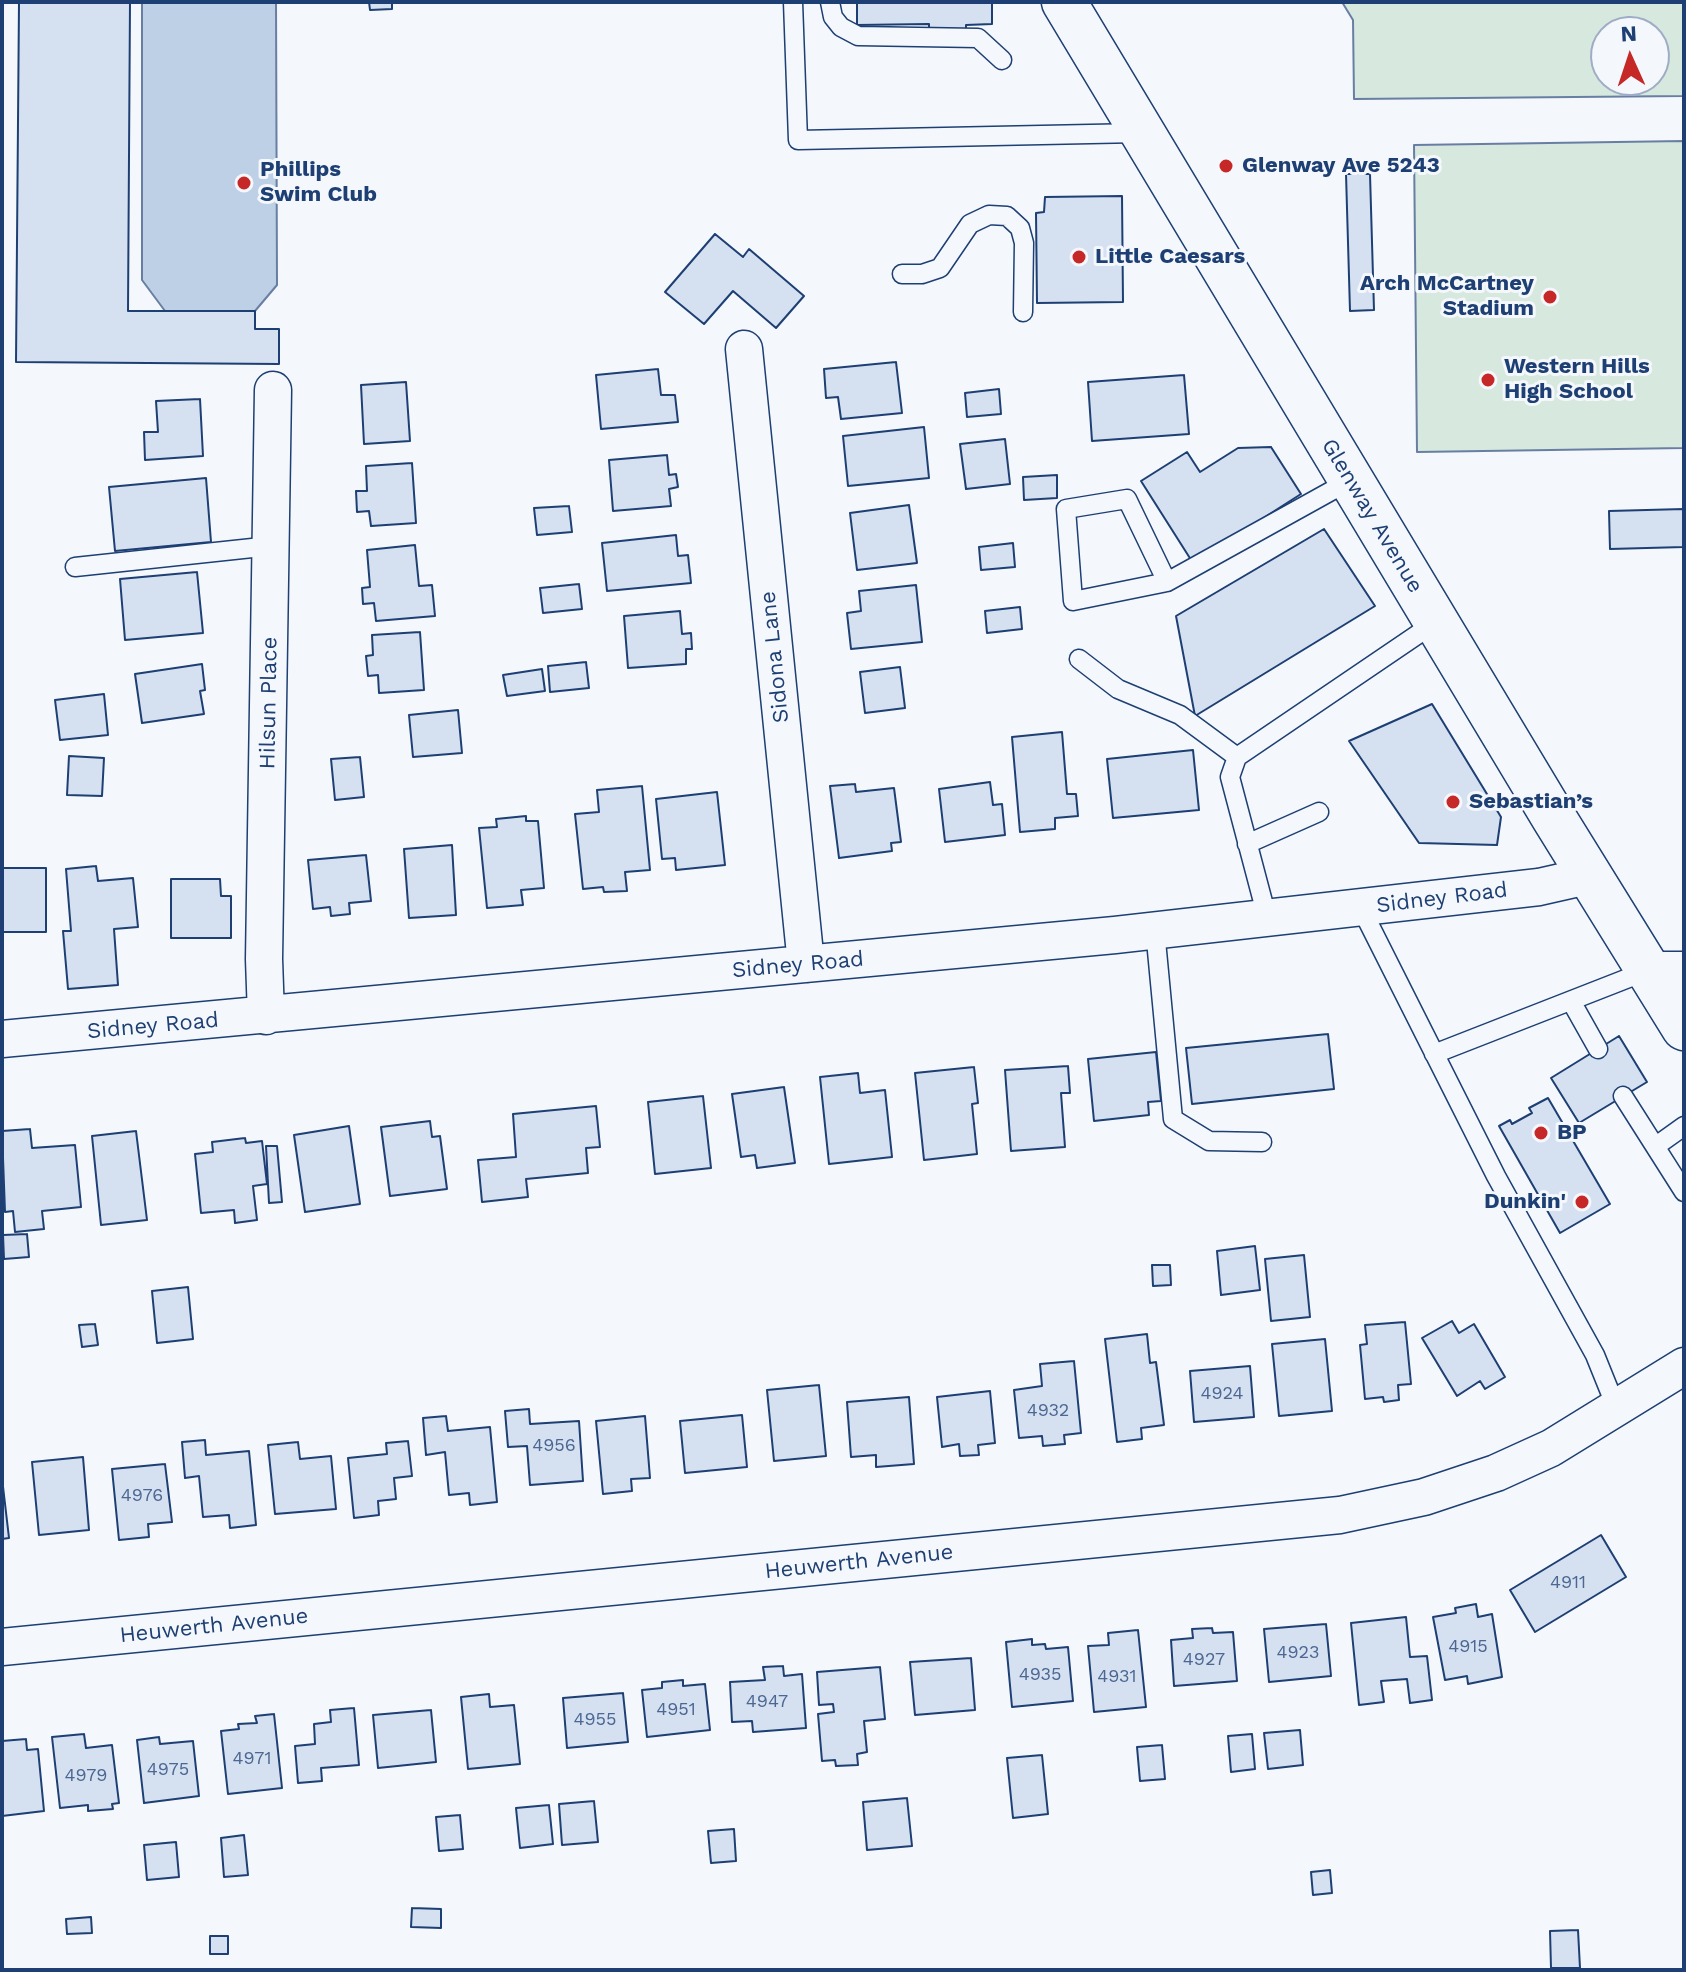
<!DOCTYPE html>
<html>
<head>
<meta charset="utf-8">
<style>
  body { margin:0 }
  #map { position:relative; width:1686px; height:1972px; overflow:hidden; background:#f4f7fb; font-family:"Work Sans",sans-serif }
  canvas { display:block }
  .frame { position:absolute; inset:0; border:4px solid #1d3f73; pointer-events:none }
  .north { position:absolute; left:1590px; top:16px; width:80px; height:80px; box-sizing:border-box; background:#f4f7fb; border:2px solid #9eadc5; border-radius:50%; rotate:357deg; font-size:22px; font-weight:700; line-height:32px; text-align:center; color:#1d3f73 }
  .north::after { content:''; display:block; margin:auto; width:28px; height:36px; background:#c62828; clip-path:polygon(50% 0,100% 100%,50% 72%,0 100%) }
</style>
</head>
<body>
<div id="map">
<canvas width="1686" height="1972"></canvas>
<div class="frame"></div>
<div class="north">N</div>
</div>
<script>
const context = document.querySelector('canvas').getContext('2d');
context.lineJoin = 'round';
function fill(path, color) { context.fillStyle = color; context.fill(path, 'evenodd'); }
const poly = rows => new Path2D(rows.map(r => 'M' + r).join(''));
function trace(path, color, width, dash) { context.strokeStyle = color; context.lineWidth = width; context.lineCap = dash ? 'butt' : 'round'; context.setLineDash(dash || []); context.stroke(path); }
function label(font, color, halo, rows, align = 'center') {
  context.font = font + ' "Work Sans",sans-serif'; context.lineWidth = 6; context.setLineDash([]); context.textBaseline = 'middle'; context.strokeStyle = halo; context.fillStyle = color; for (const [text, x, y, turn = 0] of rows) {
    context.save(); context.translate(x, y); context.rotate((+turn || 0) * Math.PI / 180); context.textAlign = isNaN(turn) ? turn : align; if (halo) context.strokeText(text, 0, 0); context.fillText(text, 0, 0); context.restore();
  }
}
const green = poly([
  [1342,2,1684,2,1684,96,1354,99,1353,20,1342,2],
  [1606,32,1654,32,1654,80,1606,80,1606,32],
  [1684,141,1684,448,1417,452,1414,145,1684,141]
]);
const water = poly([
  [142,2,276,2,277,285,255,311,165,311,142,280,142,2]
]);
const building = poly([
  [19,2,130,2,128,311,255,311,255,329,279,329,279,364,16,362,19,2],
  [369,2,392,2,392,9,370,10,369,2],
  [857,2,992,2,992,24,966,25,966,33,929,33,929,24,857,25,857,2],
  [1346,174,1370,174,1374,310,1350,311,1346,174],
  [1122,196,1123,302,1037,303,1036,213,1044,212,1045,197,1122,196],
  [715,234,743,257,749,249,804,296,776,328,733,291,704,324,665,292,715,234],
  [896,362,902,413,841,419,838,397,826,398,824,369,896,362],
  [658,369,661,395,675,395,678,422,601,429,596,375,658,369],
  [1184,375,1189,434,1092,441,1088,382,1184,375],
  [406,382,410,441,364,444,361,385,406,382],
  [999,389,1001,414,967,417,965,393,999,389],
  [200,399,203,456,145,460,144,432,158,432,156,401,200,399],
  [924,427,929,478,848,486,843,436,924,427],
  [1005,439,1010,484,966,489,960,444,1005,439],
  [1271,447,1301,494,1193,563,1141,481,1187,452,1200,472,1238,448,1271,447],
  [667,455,669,475,676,474,678,487,669,489,671,506,613,511,609,460,667,455],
  [412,463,416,523,371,526,369,511,357,512,356,491,367,491,366,466,412,463],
  [1057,475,1057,498,1024,500,1023,477,1057,475],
  [206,478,211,542,115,551,109,487,206,478],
  [909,505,917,563,857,570,850,513,909,505],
  [569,506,572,532,537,535,534,508,569,506],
  [1684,509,1684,547,1610,549,1609,511,1684,509],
  [1324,529,1375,606,1195,716,1176,616,1324,529],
  [676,535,678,556,688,555,691,583,607,591,602,543,676,535],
  [1013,543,1015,567,981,570,979,547,1013,543],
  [415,545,419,586,432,585,435,616,376,621,374,603,363,604,362,588,370,587,367,550,415,545],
  [197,572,203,633,125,640,120,579,197,572],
  [579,584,582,609,543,613,540,588,579,584],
  [916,585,922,642,851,649,847,613,861,611,859,591,916,585],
  [1020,607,1022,629,987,633,985,611,1020,607],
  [680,611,682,634,691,633,692,649,686,649,686,664,628,668,624,616,680,611],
  [420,632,424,690,379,693,378,675,368,676,366,656,373,655,372,635,420,632],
  [586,662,589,688,550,692,548,666,586,662],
  [202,664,205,690,200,691,204,714,142,723,135,674,202,664],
  [900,667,905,708,865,713,860,672,900,667],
  [542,669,545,691,507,696,503,675,542,669],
  [104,694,108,735,60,740,55,700,104,694],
  [1432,704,1501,817,1497,845,1419,843,1349,741,1432,704],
  [458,710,462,753,413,757,409,715,458,710],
  [1062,732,1067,794,1076,794,1078,816,1055,818,1055,829,1020,832,1012,737,1062,732],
  [1193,750,1199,810,1113,818,1107,759,1193,750],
  [69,756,104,758,102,796,67,795,69,756],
  [360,757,364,797,335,800,331,759,360,757],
  [990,782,993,805,1002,804,1005,835,945,842,939,789,990,782],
  [855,784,856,792,894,788,901,842,891,843,892,851,839,858,830,786,855,784],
  [642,786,650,870,625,872,627,891,604,892,603,887,583,889,575,814,599,812,597,790,642,786],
  [717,792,725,865,676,870,675,858,662,859,656,799,717,792],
  [526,816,526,821,538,821,544,888,521,890,523,905,487,908,479,828,497,827,496,819,526,816],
  [452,845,456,915,409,918,404,849,452,845],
  [366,855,371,901,349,903,350,914,331,916,330,907,313,909,308,860,366,855],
  [96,866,98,881,133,878,138,927,114,929,118,985,68,989,63,931,71,931,66,869,96,866],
  [2,868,46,868,46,932,2,932,2,868],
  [171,879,220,879,221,896,231,896,231,938,171,938,171,879],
  [1328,1034,1334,1089,1192,1104,1186,1048,1328,1034],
  [1619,1036,1647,1082,1579,1123,1551,1078,1619,1036],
  [1156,1052,1161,1101,1148,1102,1149,1115,1094,1121,1088,1059,1156,1052],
  [1068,1066,1070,1093,1061,1093,1065,1147,1011,1151,1005,1070,1068,1066],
  [974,1067,978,1103,972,1104,977,1154,924,1160,915,1073,974,1067],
  [858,1073,860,1093,885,1090,892,1157,829,1164,820,1077,858,1073],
  [784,1087,795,1163,757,1168,755,1155,741,1157,732,1094,784,1087],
  [703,1096,711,1168,655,1174,648,1102,703,1096],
  [1548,1098,1610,1204,1560,1233,1499,1126,1510,1120,1512,1124,1532,1113,1529,1108,1548,1098],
  [596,1106,600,1147,586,1148,588,1173,526,1179,528,1197,482,1202,478,1160,516,1157,513,1114,596,1106],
  [430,1121,432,1137,440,1136,447,1189,390,1196,381,1127,430,1121],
  [349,1126,360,1204,305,1212,294,1135,349,1126],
  [30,1129,32,1148,75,1145,81,1207,42,1211,44,1229,15,1232,13,1211,5,1212,2,1131,30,1129],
  [136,1131,147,1220,101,1225,92,1136,136,1131],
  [245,1138,246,1143,262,1141,267,1184,253,1186,257,1220,235,1223,234,1210,201,1213,195,1154,213,1152,212,1142,245,1138],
  [266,1146,277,1146,282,1202,269,1203,266,1146],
  [27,1234,29,1257,4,1259,3,1235,27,1234],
  [1255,1246,1260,1290,1221,1295,1217,1251,1255,1246],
  [1304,1255,1310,1317,1271,1321,1265,1259,1304,1255],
  [1152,1265,1170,1265,1171,1285,1153,1286,1152,1265],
  [188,1287,193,1339,157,1343,152,1291,188,1287],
  [1452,1321,1459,1333,1474,1324,1505,1377,1485,1389,1480,1381,1457,1396,1422,1338,1452,1321],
  [1405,1322,1411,1384,1398,1385,1399,1400,1384,1402,1383,1397,1365,1399,1360,1345,1367,1344,1365,1325,1405,1322],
  [95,1324,98,1345,82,1347,79,1325,95,1324],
  [1147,1334,1150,1363,1156,1362,1164,1425,1141,1428,1142,1439,1117,1442,1105,1339,1147,1334],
  [1325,1339,1332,1411,1279,1416,1272,1344,1325,1339],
  [1074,1361,1081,1433,1064,1435,1065,1444,1043,1446,1042,1436,1019,1438,1014,1390,1042,1386,1040,1364,1074,1361],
  [1250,1366,1254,1417,1194,1422,1190,1371,1250,1366],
  [819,1385,826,1456,774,1461,767,1390,819,1385],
  [990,1391,995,1443,978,1445,979,1455,960,1456,959,1444,942,1447,937,1397,990,1391],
  [909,1397,914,1464,876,1467,876,1455,851,1457,847,1402,909,1397],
  [529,1409,530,1424,579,1421,583,1481,530,1485,527,1446,508,1447,505,1411,529,1409],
  [742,1415,747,1467,685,1473,680,1421,742,1415],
  [446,1416,448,1431,490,1427,497,1502,470,1505,469,1493,449,1495,445,1452,426,1455,423,1418,446,1416],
  [645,1416,650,1478,631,1479,632,1491,603,1494,596,1421,645,1416],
  [205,1440,206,1455,249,1451,256,1525,230,1528,229,1515,203,1517,199,1476,185,1478,182,1442,205,1440],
  [408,1441,412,1476,394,1478,396,1499,378,1501,379,1515,354,1518,348,1458,387,1454,386,1443,408,1441],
  [298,1442,300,1459,331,1456,336,1509,275,1514,268,1445,298,1442],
  [83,1457,89,1530,39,1535,32,1462,83,1457],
  [165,1464,172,1522,148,1524,149,1537,119,1540,112,1469,165,1464],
  [2,1478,9,1538,2,1539,2,1478],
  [1601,1535,1626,1577,1535,1632,1510,1590,1601,1535],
  [1476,1604,1478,1617,1492,1614,1502,1677,1468,1684,1467,1676,1445,1680,1433,1617,1456,1613,1455,1608,1476,1604],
  [1406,1617,1410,1657,1427,1656,1432,1700,1410,1703,1407,1679,1381,1681,1384,1702,1359,1705,1351,1623,1406,1617],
  [1326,1624,1331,1676,1269,1682,1264,1629,1326,1624],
  [1212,1628,1213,1633,1233,1632,1237,1681,1174,1686,1171,1640,1193,1638,1192,1629,1212,1628],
  [1138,1630,1146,1707,1094,1712,1088,1646,1109,1645,1108,1633,1138,1630],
  [1032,1639,1032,1645,1045,1644,1046,1649,1068,1647,1073,1701,1012,1707,1006,1642,1032,1639],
  [971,1658,975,1710,915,1715,910,1662,971,1658],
  [783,1666,784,1676,802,1674,806,1728,753,1732,752,1721,732,1722,730,1682,765,1680,763,1667,783,1666],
  [880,1667,885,1719,864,1721,867,1752,857,1754,858,1765,836,1766,835,1760,822,1761,818,1714,834,1712,833,1704,819,1705,817,1672,880,1667],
  [683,1680,683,1686,705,1684,710,1730,647,1737,642,1690,662,1688,662,1682,683,1680],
  [623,1693,628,1742,567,1748,563,1698,623,1693],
  [489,1694,490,1707,514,1705,520,1764,468,1769,461,1697,489,1694],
  [354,1708,359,1765,321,1768,322,1781,298,1783,295,1746,315,1744,314,1724,331,1722,330,1710,354,1708],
  [431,1710,436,1762,378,1768,373,1715,431,1710],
  [274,1714,282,1788,228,1794,221,1731,239,1729,238,1724,257,1723,255,1716,274,1714],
  [1300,1730,1303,1765,1268,1769,1264,1733,1300,1730],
  [84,1734,86,1748,112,1745,119,1803,112,1804,113,1809,88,1811,88,1805,60,1808,52,1737,84,1734],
  [1252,1734,1255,1769,1231,1772,1228,1736,1252,1734],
  [159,1737,160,1744,193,1741,199,1796,144,1803,137,1740,159,1737],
  [26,1739,27,1750,38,1749,44,1811,2,1816,2,1741,26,1739],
  [1162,1745,1165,1779,1140,1781,1137,1747,1162,1745],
  [1042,1755,1048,1814,1013,1818,1007,1758,1042,1755],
  [907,1798,912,1846,867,1850,863,1802,907,1798],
  [594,1801,598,1842,562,1845,559,1804,594,1801],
  [549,1805,553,1844,520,1848,516,1808,549,1805],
  [460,1815,463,1849,439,1851,436,1817,460,1815],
  [734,1829,736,1861,711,1863,708,1831,734,1829],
  [244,1835,248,1875,224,1877,221,1838,244,1835],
  [176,1842,179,1877,147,1880,144,1845,176,1842],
  [1330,1870,1332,1893,1313,1895,1311,1872,1330,1870],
  [412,1908,441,1909,441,1928,411,1927,412,1908],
  [91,1917,92,1933,67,1934,66,1919,91,1917],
  [1578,1930,1580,1968,1551,1968,1550,1931,1578,1930],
  [210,1936,228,1936,228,1954,210,1954,210,1936]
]);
const lane = poly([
  [793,2,798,140,1139,133],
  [830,2,833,17,841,27,858,36,978,38,1002,60],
  [902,274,922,274,940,268,970,224,989,215,1007,216,1020,228,1024,243,1023,312],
  [75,567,271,546],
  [1167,582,1127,499,1066,509,1073,601,1167,582,1351,480],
  [1079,659,1118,689,1180,715,1237,757],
  [1247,844,1319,812],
  [1361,908,1496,1176,1595,1355,1616,1407],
  [1267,917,1230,777,1237,757,1436,622],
  [1155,930,1173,1119,1209,1141,1262,1142],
  [1571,1001,1598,1049],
  [1434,1054,1649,970],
  [1623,1096,1684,1192],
  [1656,1146,1684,1126]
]);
const street = poly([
  [744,349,806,964],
  [1649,970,1684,970],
  [266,1016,264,959,273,390],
  [2,1039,1115,935,1539,887,1592,875],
  [2,1647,1340,1515,1424,1497,1496,1473,1551,1448,1684,1366]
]);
const primary = poly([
  [1064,2,1554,818,1684,1028]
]);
const markers = [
  [1226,166,8,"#c62828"],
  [244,183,8,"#c62828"],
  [1079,257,8,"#c62828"],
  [1550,297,8,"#c62828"],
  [1488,380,8,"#c62828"],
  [1453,802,8,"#c62828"],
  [1541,1133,8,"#c62828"],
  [1582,1202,8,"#c62828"]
];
const numberNames = [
  ["4924",1222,1394],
  ["4932",1048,1411],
  ["4956",554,1446],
  ["4976",142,1496],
  ["4911",1568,1583],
  ["4915",1468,1647],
  ["4923",1298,1653],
  ["4927",1204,1660],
  ["4935",1040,1675],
  ["4931",1117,1677],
  ["4947",767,1702],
  ["4951",676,1710],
  ["4955",595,1720],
  ["4971",252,1759],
  ["4975",168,1770],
  ["4979",86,1776]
];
const poiNames = [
  ["Glenway Ave 5243",1242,166],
  ["Phillips",260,170],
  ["Swim Club",260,195],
  ["Little Caesars",1095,257],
  ["Arch McCartney",1534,284,"right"],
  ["Stadium",1534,309,"right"],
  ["Western Hills",1504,367],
  ["High School",1504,392],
  ["Sebastian’s",1469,802],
  ["BP",1557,1133],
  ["Dunkin'",1566,1202,"right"]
];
const streetNames = [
  ["Glenway Avenue",1372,516,59],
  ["Sidona Lane",775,657,-96],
  ["Hilsun Place",269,703,-89],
  ["Sidney Road",1442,898,-7],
  ["Sidney Road",798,965,-5],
  ["Sidney Road",153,1026,-5],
  ["Heuwerth Avenue",859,1562,-6],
  ["Heuwerth Avenue",214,1626,-6]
];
fill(green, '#d7e8df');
trace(green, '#687fa3', 2);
fill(water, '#bed0e5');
trace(water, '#687fa3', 2);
fill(building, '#d5e0f0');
trace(building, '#1d3f73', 2);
trace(lane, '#1d3f73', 21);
trace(street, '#1d3f73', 39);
trace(primary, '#1d3f73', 47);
trace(lane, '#f4f7fb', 18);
trace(street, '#f4f7fb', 36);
trace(primary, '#f4f7fb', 44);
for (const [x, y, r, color] of markers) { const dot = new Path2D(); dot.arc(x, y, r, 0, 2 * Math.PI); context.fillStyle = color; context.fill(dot); trace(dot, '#f4f7fb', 3); }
label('18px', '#4b6792', null, numberNames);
label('bold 22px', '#1d3f73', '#f4f7fb', poiNames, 'left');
label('22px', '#1d3f73', '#f4f7fb', streetNames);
</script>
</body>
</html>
